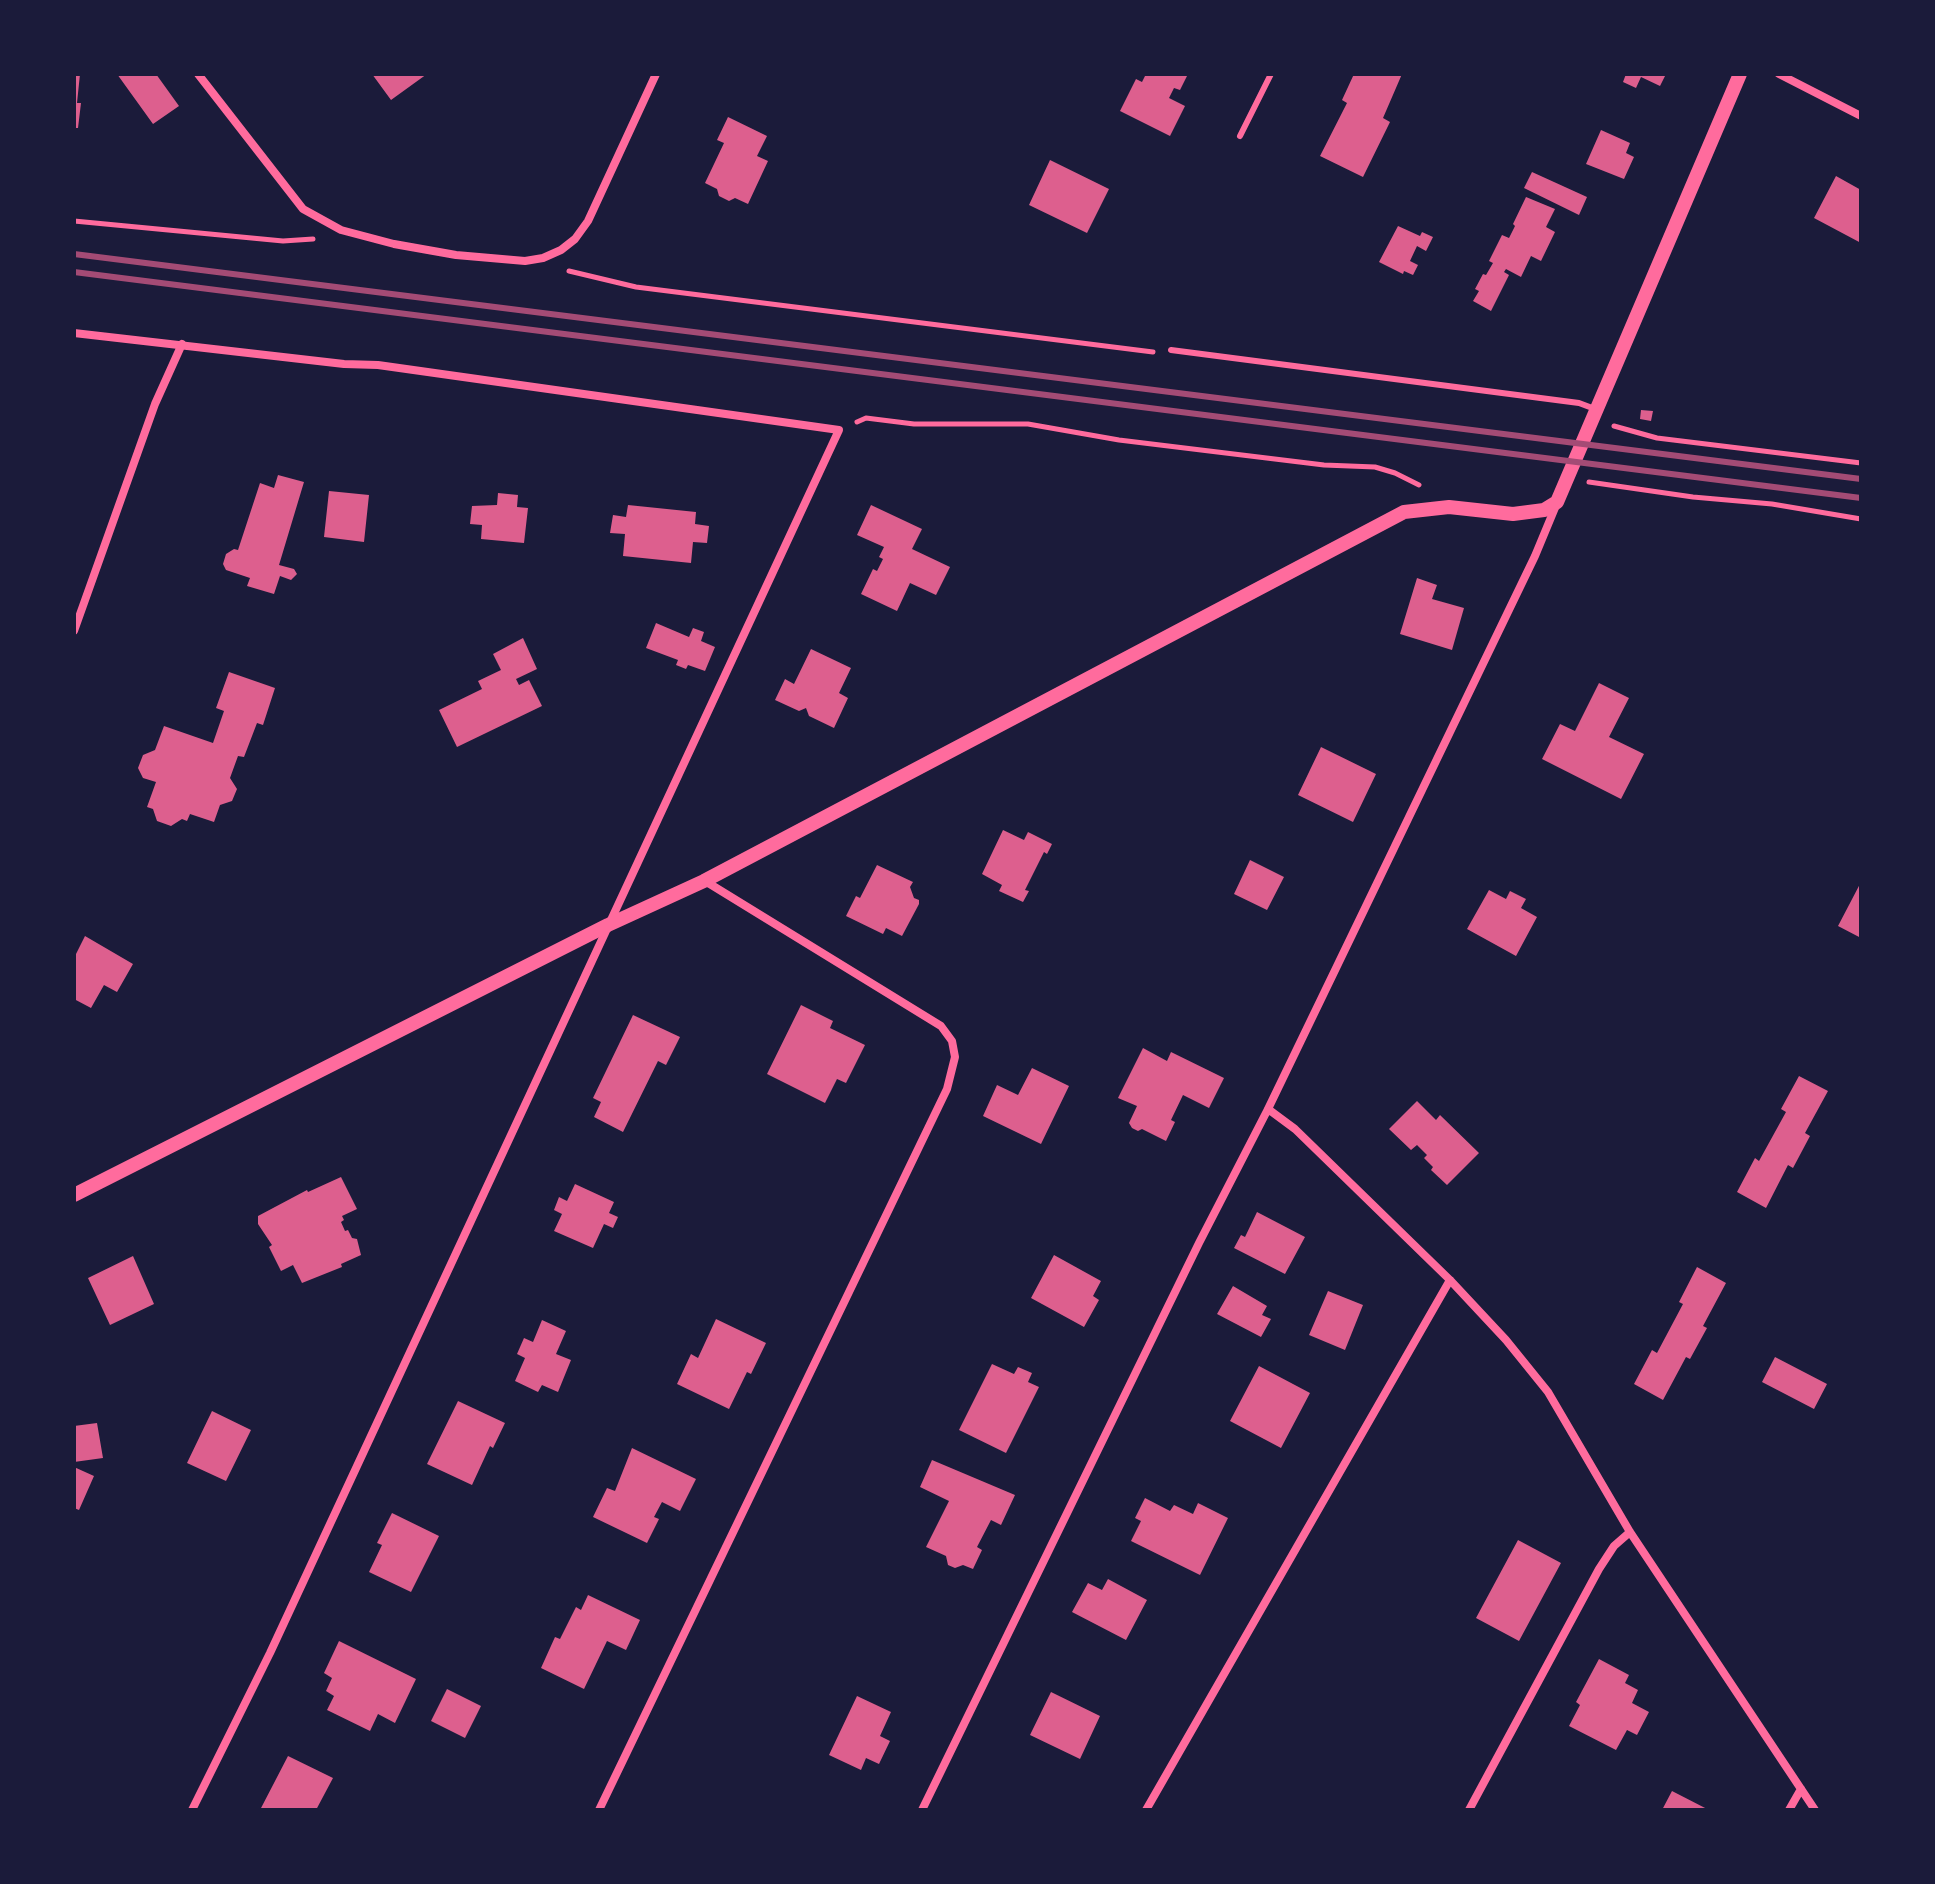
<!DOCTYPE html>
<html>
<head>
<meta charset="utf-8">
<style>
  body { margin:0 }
  #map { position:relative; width:1935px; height:1884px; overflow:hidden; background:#1b1b3a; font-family:"Fira Sans",sans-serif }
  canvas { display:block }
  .frame { position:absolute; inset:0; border:76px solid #1b1b3a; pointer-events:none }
</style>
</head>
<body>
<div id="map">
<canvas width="1935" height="1884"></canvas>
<div class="frame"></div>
</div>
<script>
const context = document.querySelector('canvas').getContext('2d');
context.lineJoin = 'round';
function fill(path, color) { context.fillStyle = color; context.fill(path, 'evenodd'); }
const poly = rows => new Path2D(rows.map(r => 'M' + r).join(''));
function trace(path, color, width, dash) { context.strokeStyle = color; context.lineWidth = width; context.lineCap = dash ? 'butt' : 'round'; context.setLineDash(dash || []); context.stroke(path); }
const building = poly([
  [74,74,80,74,77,103,81,103,78,128,74,128],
  [117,74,156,74,179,106,153,124],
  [372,74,427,74,391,100],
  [1146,74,1188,74,1180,90,1174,88,1169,98,1185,106,1170,136,1120,111,1136,79,1142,82],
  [1354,74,1402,74,1383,118,1390,122,1363,177,1320,156,1347,103,1342,100],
  [1626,74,1666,74,1660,86,1641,77,1636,88,1623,82],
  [728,117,767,136,757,156,768,161,748,204,735,198,729,201,719,196,717,189,705,183,724,143,717,140],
  [1601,130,1630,143,1626,153,1634,157,1624,179,1586,164],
  [1050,160,1109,189,1087,233,1029,205],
  [1532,172,1587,197,1579,215,1524,188],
  [1836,176,1861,190,1861,243,1814,218],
  [1526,197,1555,209,1546,227,1555,232,1541,261,1531,256,1521,277,1506,269,1504,272,1509,275,1491,311,1473,301,1479,291,1475,289,1483,274,1486,275,1493,263,1489,261,1502,235,1509,238,1515,226,1513,224],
  [1398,226,1420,236,1422,232,1433,237,1426,251,1417,246,1410,261,1418,265,1413,275,1404,271,1403,274,1379,262],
  [1641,410,1653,411,1651,421,1640,419],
  [278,475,304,482,279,565,294,569,297,574,291,580,280,576,274,594,247,586,250,578,226,570,223,564,226,554,234,549,238,550,260,483,274,488],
  [329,491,369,495,364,542,324,537],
  [498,493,518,495,517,507,528,508,524,543,481,539,482,525,470,524,472,506,497,505],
  [628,505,696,512,695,524,709,526,707,543,693,542,691,563,623,556,625,534,610,533,613,515,626,517],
  [871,505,922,529,912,549,950,567,936,595,910,583,897,611,861,594,873,569,877,571,883,559,879,557,884,547,857,535],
  [1417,578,1437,585,1432,599,1464,608,1452,650,1400,634],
  [656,623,689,637,693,628,704,632,701,641,715,647,705,671,688,665,686,669,676,665,678,660,646,648],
  [523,638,537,669,516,679,519,685,529,680,542,706,457,747,439,710,482,689,478,681,501,670,493,654],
  [811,649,851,668,839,693,848,698,834,728,809,716,806,708,799,711,775,700,785,679,794,684],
  [229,672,275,688,263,725,257,723,244,757,238,756,230,778,237,789,232,801,220,805,214,822,190,814,187,821,182,819,171,826,157,821,153,809,147,807,156,782,143,778,138,768,143,755,155,750,164,726,213,743,224,711,216,708],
  [1599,683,1629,698,1609,737,1644,754,1621,799,1542,759,1560,724,1575,731],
  [1321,747,1376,774,1353,822,1298,795],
  [1003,830,1024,840,1028,832,1052,844,1047,854,1044,852,1025,890,1029,891,1023,902,999,891,1002,885,982,874],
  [1250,860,1284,877,1267,910,1234,894],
  [877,865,913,882,910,887,914,898,919,900,919,904,902,936,886,928,883,934,846,916,856,896,860,898],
  [1861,882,1861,938,1838,926],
  [1489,890,1506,899,1510,891,1526,899,1521,908,1537,917,1516,956,1467,929],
  [85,936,133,964,117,992,104,985,91,1008,74,999,74,952,76,954],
  [801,1005,833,1021,830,1028,865,1045,846,1083,837,1079,825,1103,767,1074],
  [633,1015,680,1037,666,1065,658,1061,623,1132,594,1117,601,1102,593,1098],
  [1143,1048,1167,1061,1171,1052,1224,1078,1209,1108,1183,1095,1171,1120,1175,1122,1166,1141,1142,1129,1138,1131,1132,1128,1129,1123,1137,1106,1118,1098],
  [1032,1068,1069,1086,1041,1144,983,1116,997,1085,1018,1095],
  [1799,1076,1828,1091,1805,1133,1810,1136,1793,1168,1788,1165,1766,1208,1737,1192,1755,1158,1759,1161,1786,1112,1781,1109],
  [1417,1101,1436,1120,1440,1115,1479,1153,1447,1185,1431,1170,1433,1167,1424,1158,1427,1155,1417,1145,1411,1150,1389,1129],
  [341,1177,357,1209,342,1216,344,1220,341,1222,345,1231,348,1230,352,1238,357,1239,361,1255,341,1264,342,1267,302,1283,293,1265,281,1271,269,1247,272,1245,258,1224,258,1216,307,1190,308,1192],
  [575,1184,614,1202,609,1213,618,1217,613,1228,604,1224,593,1248,554,1231,562,1214,554,1210,559,1197,567,1201],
  [1257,1212,1305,1237,1285,1274,1234,1248,1241,1235,1245,1237],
  [1054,1255,1101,1281,1093,1296,1099,1300,1084,1327,1031,1298],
  [133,1256,154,1304,110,1325,88,1278],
  [1697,1267,1726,1283,1703,1326,1707,1328,1690,1359,1686,1357,1663,1400,1634,1384,1652,1350,1657,1353,1683,1304,1679,1302],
  [1233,1286,1267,1306,1262,1315,1271,1319,1261,1337,1217,1314],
  [1328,1291,1363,1305,1345,1350,1309,1335],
  [716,1319,766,1343,751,1374,747,1372,729,1409,677,1384,691,1354,698,1358],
  [542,1320,566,1331,556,1354,571,1360,558,1392,542,1385,538,1392,515,1381,525,1358,517,1354,524,1338,533,1342],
  [1775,1357,1827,1384,1814,1409,1762,1382],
  [992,1364,1014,1374,1018,1367,1032,1373,1028,1382,1039,1387,1006,1453,959,1430],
  [1259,1366,1310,1393,1281,1448,1230,1421],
  [458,1401,505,1423,493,1448,490,1446,472,1485,427,1464],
  [212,1411,251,1430,226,1481,187,1463],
  [97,1423,103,1458,74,1462,74,1426],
  [632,1448,696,1479,680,1511,662,1502,654,1517,659,1519,647,1543,593,1517,607,1488,615,1491],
  [932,1460,1015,1495,1001,1525,991,1520,977,1547,982,1550,973,1569,963,1565,955,1568,948,1565,946,1556,926,1547,949,1501,920,1487],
  [74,1467,94,1476,79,1510,74,1508],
  [1145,1498,1170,1511,1174,1505,1193,1514,1198,1503,1228,1518,1200,1575,1131,1541,1141,1521,1135,1518],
  [392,1513,439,1536,411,1592,369,1572,382,1545,377,1543],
  [1518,1540,1561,1563,1519,1641,1476,1618],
  [1108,1579,1147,1600,1126,1640,1072,1612,1088,1583,1102,1590],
  [588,1595,640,1620,626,1650,607,1641,584,1689,541,1668,555,1637,560,1639,576,1607,581,1610],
  [339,1641,416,1679,395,1723,378,1714,370,1731,327,1710,334,1696,326,1691,332,1678,324,1673],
  [1599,1659,1629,1675,1625,1683,1638,1690,1632,1703,1649,1712,1637,1735,1627,1730,1616,1750,1569,1726,1580,1705,1576,1702],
  [447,1689,481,1706,465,1738,431,1721],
  [1051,1692,1100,1716,1080,1759,1030,1735],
  [857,1696,891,1712,880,1736,890,1741,879,1764,866,1758,861,1770,829,1755],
  [288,1756,333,1778,316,1810,260,1810],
  [1672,1791,1709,1810,1662,1810]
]);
const path = poly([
  [74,221,283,241,313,239],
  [569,271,636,287,1153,352],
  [857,422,866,418,914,424,1028,424,1119,440,1324,465,1375,467,1395,473,1419,485],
  [1614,426,1657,438,1861,463],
  [1589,482,1693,497,1772,504,1861,519]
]);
const service = poly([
  [1240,136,1271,74],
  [1171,350,1579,403,1595,409]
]);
const minor = poly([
  [198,74,303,209,341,230,394,244,456,255,525,261,543,258,561,250,575,239,588,221,656,74],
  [1779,74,1861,116],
  [74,333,344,364,378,365,839,430,270,1653,192,1810],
  [74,631,155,404,182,344],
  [1268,1109,1295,1129,1450,1280,1506,1340,1548,1392,1630,1532,1815,1810],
  [599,1810,947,1089,955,1057,952,1041,941,1026,705,881],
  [922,1810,1199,1243,1268,1109,1535,556,1557,503],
  [1146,1810,1450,1280],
  [1469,1810,1599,1569,1614,1546,1630,1532],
  [1789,1810,1801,1789]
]);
const tertiary = poly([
  [74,1195,608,925,704,881,1404,512,1449,507,1513,514,1544,510,1557,502,1740,74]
]);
const rail = poly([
  [74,254,1861,479],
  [74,272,1861,498]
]);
fill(building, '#dd5f8e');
trace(path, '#ff6b9d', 5);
trace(service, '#ff6b9d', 6);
trace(minor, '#ff6b9d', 8);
trace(tertiary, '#ff6b9d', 14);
trace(rail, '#a44b75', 6);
</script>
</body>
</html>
